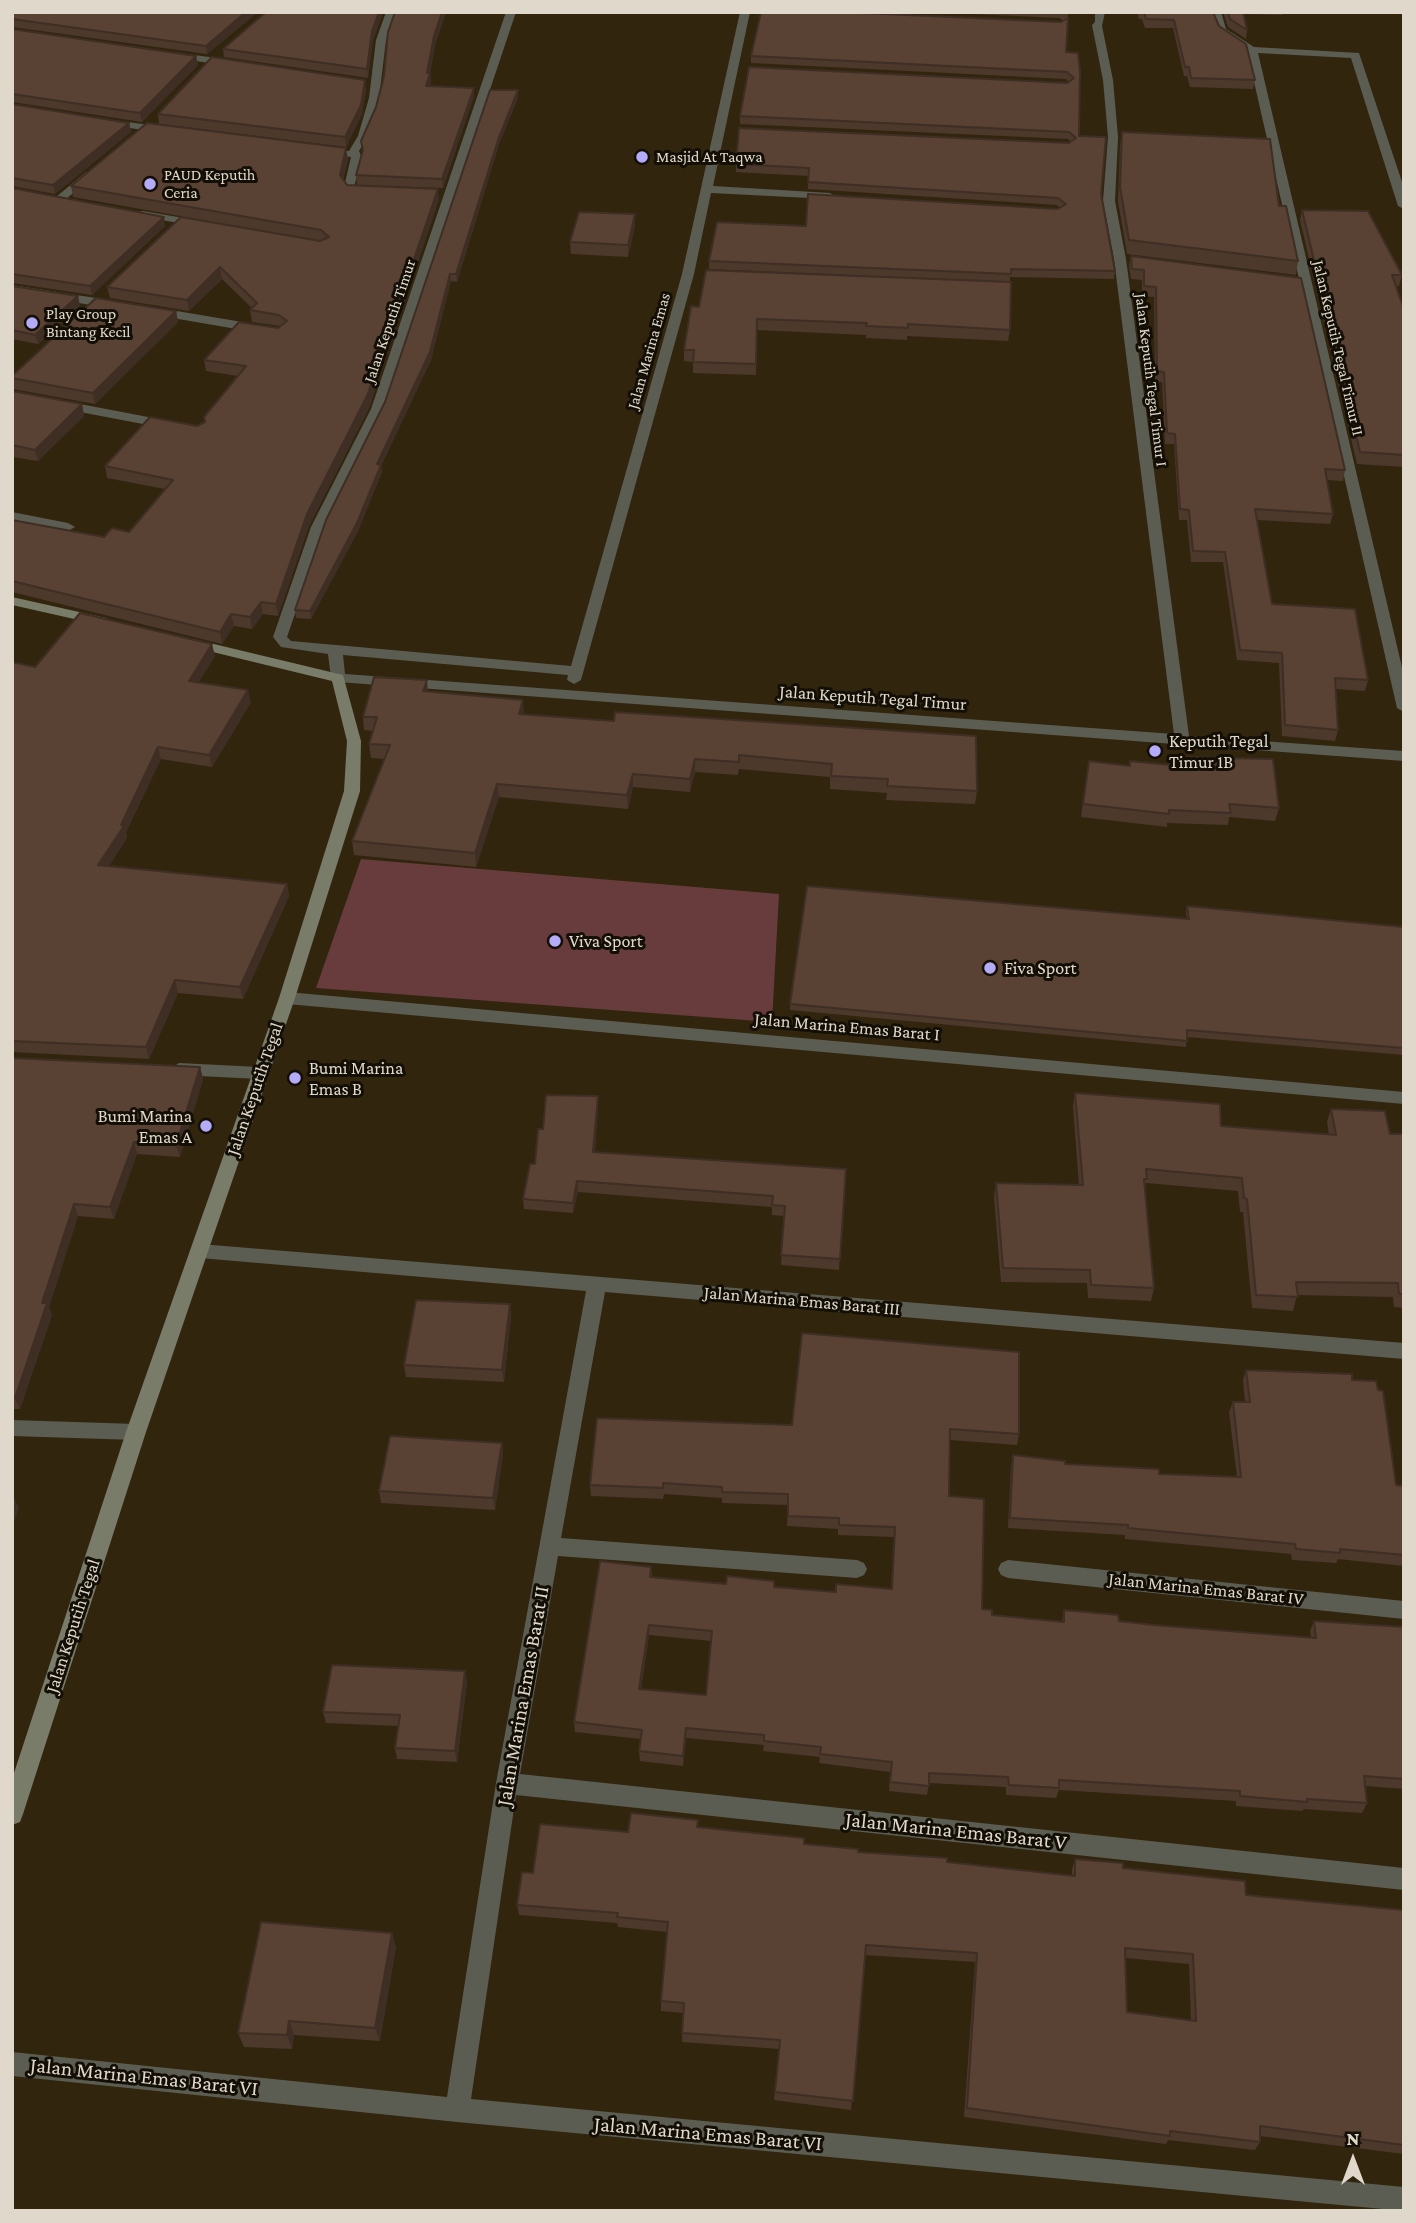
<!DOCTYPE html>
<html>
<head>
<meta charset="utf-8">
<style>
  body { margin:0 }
  #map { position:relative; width:1416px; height:2223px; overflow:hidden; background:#31250e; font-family:"Crimson Pro",serif }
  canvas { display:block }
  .frame { position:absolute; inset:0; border:14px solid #e0d9cb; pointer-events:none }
  .north { position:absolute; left:1318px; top:2125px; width:70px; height:70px; -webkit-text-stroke:5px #140f06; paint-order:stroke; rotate:0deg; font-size:19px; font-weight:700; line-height:28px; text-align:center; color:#e0d9cb }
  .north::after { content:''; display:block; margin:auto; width:24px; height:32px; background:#e0d9cb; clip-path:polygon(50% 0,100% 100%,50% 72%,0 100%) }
</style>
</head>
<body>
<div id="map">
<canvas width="1416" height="2223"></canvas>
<div class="frame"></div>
<div class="north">N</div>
</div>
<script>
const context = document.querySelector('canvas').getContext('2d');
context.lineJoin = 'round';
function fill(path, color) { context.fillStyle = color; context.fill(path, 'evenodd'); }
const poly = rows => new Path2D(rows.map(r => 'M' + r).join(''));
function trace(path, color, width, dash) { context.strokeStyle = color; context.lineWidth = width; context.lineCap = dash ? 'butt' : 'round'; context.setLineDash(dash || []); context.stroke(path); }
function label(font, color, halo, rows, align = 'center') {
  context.font = font + ' "Crimson Pro",serif'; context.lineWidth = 6; context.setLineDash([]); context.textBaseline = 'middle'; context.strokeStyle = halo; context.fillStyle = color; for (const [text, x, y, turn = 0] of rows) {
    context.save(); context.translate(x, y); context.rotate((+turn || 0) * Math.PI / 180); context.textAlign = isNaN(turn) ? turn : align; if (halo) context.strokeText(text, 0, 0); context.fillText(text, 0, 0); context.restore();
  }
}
const green = poly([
  [361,859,779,894,772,1022,316,988]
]);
const street = poly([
  [386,12,396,12,386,40,379,98,368,136,359,151,362,158,354,187,374,192,369,195,352,194,344,187,351,157,324,155,319,152,324,149,349,151,358,136,369,98,376,40,386,12],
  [506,12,516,12,383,409,325,527,287,637,291,641,571,666,682,274,740,12,750,12,713,186,830,193,835,196,830,199,711,193,694,274,581,680,574,684,567,680,568,675,343,655,345,674,1174,734,1114,259,1103,201,1108,137,1103,80,1092,25,1095,22,1095,12,1105,12,1102,26,1113,80,1118,137,1115,201,1126,259,1189,736,1404,751,1404,761,338,682,331,678,328,654,281,647,273,637,311,527,371,409,506,12],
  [1211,12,1221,12,1226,29,1254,47,1359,53,1404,188,1404,209,1398,206,1351,58,1258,53,1404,676,1404,712,1397,708,1247,51,1219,32,1211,12],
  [172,52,231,60,236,63,231,66,168,57,167,55,172,52],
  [106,119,164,127,169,130,164,133,102,124,102,120,106,119],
  [86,172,95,174,64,201,56,201,56,197,86,172],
  [143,211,201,221,207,224,201,227,139,216,139,212,143,211],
  [12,285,115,301,121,305,115,309,12,292,12,285],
  [153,307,260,325,266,329,260,333,149,314,149,308,153,307],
  [12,391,169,421,175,425,169,429,12,399,12,391],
  [12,512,68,523,75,527,68,531,12,520,12,512],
  [287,992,1404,1092,1404,1104,287,1004,279,998,287,992],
  [179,1063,259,1067,268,1073,259,1079,179,1075,170,1069,179,1063],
  [200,1244,1404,1343,1404,1359,605,1292,561,1538,857,1560,864,1563,867,1569,864,1575,857,1578,558,1556,520,1774,1404,1868,1404,1890,516,1795,471,2099,1404,2187,1404,2211,457,2122,12,2076,12,2052,447,2097,496,1783,586,1291,200,1258,193,1256,191,1251,193,1246,200,1244],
  [12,1420,136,1424,143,1426,146,1432,143,1438,136,1440,12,1436,12,1420],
  [1008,1560,1404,1601,1404,1619,1008,1578,1001,1575,998,1569,1001,1563,1008,1560]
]);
const secondary = poly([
  [12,597,106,618,108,621,101,625,12,605,12,597],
  [193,639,343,675,361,741,360,791,295,998,146,1432,23,1814,20,1822,12,1825,12,1779,126,1432,279,998,344,791,347,741,332,681,188,646,188,640,193,639]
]);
const wall = poly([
  [12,12,258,12,207,54,12,27],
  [266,12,383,12,373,40,368,78,224,57,223,49],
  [395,12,446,12,435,45,430,73,431,82,429,86,474,96,443,188,357,185,356,175,363,153,361,141,376,107,384,76],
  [928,12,1068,12,1066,52,1078,53,1079,136,1101,194,1115,271,1114,279,1010,277,1010,282,709,269,709,261,806,226,1058,209,1060,208,1057,205,808,189,808,176,736,172,736,164,1069,143,1071,142,1068,139,740,124,740,116,1067,83,1069,82,1066,79,751,63,751,56,1061,22,1063,21,1060,18],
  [1137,12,1213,12,1219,26,1255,80,1253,89,1190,87,1187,76,1184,76,1173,28,1145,28,1142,19,1139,19],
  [1223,12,1282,12,1282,15,1243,14,1247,30,1246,39,1228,27],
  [12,29,196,56,198,65,142,122,12,102],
  [366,89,362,114,346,147,159,124,158,114],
  [518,90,518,98,499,144,457,282,451,281,431,360,381,466,382,472,358,531,311,619,296,618,295,610],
  [12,104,129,123,131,132,55,194,12,186,12,187],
  [1122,132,1279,206,1298,261,1296,275,1127,254,1118,201,1120,145],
  [348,159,343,180,347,185,439,199,369,408,309,526,278,616,263,614,252,629,234,626,222,644,12,592,12,520,104,537,129,532,165,489,107,478,105,466,205,422,238,376,206,371,204,360,280,326,252,322,250,310,252,308,222,279,189,311,110,298,107,287,321,241,73,197,71,186],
  [12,188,165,226,92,295,12,283],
  [1302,210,1402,275,1399,286,1396,286,1404,309,1404,467,1357,464,1300,220],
  [635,214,635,226,628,257,571,254,570,242],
  [1131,256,1345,470,1343,481,1327,480,1333,514,1330,524,1257,520,1272,604,1368,680,1365,691,1335,689,1338,730,1335,741,1282,736,1279,663,1237,660,1223,562,1191,562,1187,520,1179,520,1174,444,1165,444,1162,382,1155,382,1154,297,1142,296,1142,280,1131,279,1129,266],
  [12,286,80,306,38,344,12,339],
  [691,306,1010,330,1008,341,907,336,907,340,866,338,866,335,757,330,756,375,693,373,693,362,684,361,684,350],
  [176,311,178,322,95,404,13,389,12,376],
  [12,391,82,404,84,416,38,461,12,457],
  [215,656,198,683,251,702,212,767,161,759,126,832,127,838,109,866,287,884,289,896,243,999,178,993,149,1059,12,1052,12,662,35,667],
  [428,691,524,714,614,721,977,791,975,804,886,800,887,793,830,789,830,777,739,769,738,775,695,772,690,792,633,787,628,809,499,797,476,867,354,855,352,841,384,759,371,758,369,744,373,731,364,730,363,717],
  [1179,757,1279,808,1275,821,1229,817,1228,825,1167,823,1167,827,1081,817,1089,761,1129,766,1178,766],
  [1187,906,1404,927,1404,1055,1187,1037,1186,1047,790,1010,790,1004,1187,919,1186,913],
  [12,1058,200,1067,203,1079,180,1157,137,1154,114,1219,78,1216,49,1307,52,1315,20,1409,12,1409],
  [1075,1093,1221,1126,1329,1135,1327,1122,1331,1109,1390,1134,1404,1134,1404,1308,1394,1307,1393,1297,1297,1295,1293,1311,1252,1308,1243,1212,1240,1212,1238,1191,1146,1183,1145,1188,1154,1288,1151,1301,1088,1298,1087,1283,1001,1282,994,1197,996,1183,1079,1185,1073,1107],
  [598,1106,595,1152,846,1169,839,1270,781,1265,784,1216,772,1215,772,1207,578,1192,573,1213,524,1209,523,1199,535,1164,543,1129],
  [510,1304,511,1317,504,1382,406,1377,404,1365],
  [802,1333,1019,1434,1017,1445,950,1440,949,1496,982,1609,992,1615,1062,1622,1064,1610,1119,1621,1154,1625,1311,1637,1310,1631,1314,1621,1404,1627,1404,1789,1365,1786,1367,1803,1362,1813,1304,1809,1302,1811,1236,1806,1236,1801,1059,1790,1056,1798,1006,1795,1006,1787,929,1783,927,1795,889,1791,890,1772,819,1763,820,1757,763,1751,764,1745,686,1738,683,1766,640,1761,639,1751,641,1739,575,1732,574,1722,651,1567,652,1577,836,1592,891,1589,894,1537,838,1535,838,1529,787,1526,788,1505,722,1503,722,1498,664,1494,663,1499,591,1496,590,1485,792,1425],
  [649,1635,711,1641,706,1695,641,1690],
  [1246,1370,1352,1380,1396,1485,1404,1486,1404,1566,1338,1559,1336,1563,1292,1560,1291,1554,1125,1539,1125,1535,1008,1528,1011,1466,1013,1455,1065,1464,1159,1474,1237,1477,1229,1412,1233,1402,1245,1402,1243,1380],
  [502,1443,503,1455,495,1510,381,1503,379,1491],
  [465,1671,467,1682,457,1762,397,1759,395,1748,398,1726,326,1723,323,1712],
  [698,1820,698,1827,858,1852,1072,1875,1072,1869,1075,1859,1123,1868,1246,1895,1404,1910,1404,2154,1260,2136,1260,2142,1255,2150,1168,2140,1166,2144,964,2117,975,1962,865,1955,851,2110,774,2100,779,2049,682,2042,683,2013,661,2011,661,2001,667,1932,618,1927,617,1923,519,1915,517,1905,533,1873],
  [1126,1958,1189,1964,1191,2020,1127,2012],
  [396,1947,380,2041,294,2035,292,2049,244,2047,238,2033]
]);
const shadedWall = poly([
  [246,12,258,12,207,54,206,46],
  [379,12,383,12,373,40,368,78,367,69,372,31],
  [442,12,446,12,435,45,429,76,430,73,431,82,427,95,426,86,427,73,434,36],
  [196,56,198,65,142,122,140,113],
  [365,80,366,89,362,114,346,147,345,137],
  [474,88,474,96,443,188,442,179],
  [518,90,518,98,499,144,457,282,456,274,499,137],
  [129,123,131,132,55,194,53,185],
  [346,148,348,159,341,186,340,175],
  [438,189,439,199,369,408,309,526,278,616,276,604,307,514],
  [635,214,635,226,628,257,628,245],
  [164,217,165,226,92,295,90,286],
  [220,267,222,279,189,311,187,300],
  [450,274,451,281,431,360,381,466,382,472,358,531,311,619,310,611,377,464],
  [78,296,80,306,38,344,35,335],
  [176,311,178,322,95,404,93,393],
  [82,404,84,416,38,461,35,450],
  [261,602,263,614,252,629,250,617],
  [231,614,234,626,222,644,220,632],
  [212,644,215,656,192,693,189,681],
  [427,680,428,693,423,691],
  [248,690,251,702,212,767,209,755],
  [523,700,524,714,520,727,519,714],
  [158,747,161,759,126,832,127,838,102,877,98,865,121,825],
  [695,759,695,772,690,792,690,779],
  [633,774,633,787,628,809,627,795],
  [497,784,499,797,476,867,475,853],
  [287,884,289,896,243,999,240,987],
  [175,980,178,993,149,1059,146,1047],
  [200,1067,203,1079,180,1157,176,1145],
  [598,1096,598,1106,594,1163,593,1152],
  [134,1142,137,1154,114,1219,110,1207],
  [577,1181,578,1192,573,1213,573,1203],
  [74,1204,78,1216,49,1307,52,1315,20,1409,15,1398,42,1303],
  [510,1304,511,1317,504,1382,502,1370],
  [502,1443,503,1455,495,1510,493,1498],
  [13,1496,19,1508,12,1528,12,1499],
  [649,1625,649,1635,639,1699,639,1689],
  [465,1671,467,1682,457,1762,455,1751],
  [686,1728,686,1738,683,1766,683,1756],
  [392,1933,396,1947,380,2041,375,2028],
  [289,2021,294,2035,292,2049,287,2035]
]);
const building = poly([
  [12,12,246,12,206,46,12,19,12,12],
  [266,12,379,12,372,31,367,69,223,49,266,12],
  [395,12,442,12,434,36,427,73,430,73,426,86,474,88,442,179,356,175,363,150,361,141,376,107,384,76,388,32,395,12],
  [761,12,840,12,1061,22,1068,18,1066,52,1078,53,1080,72,1079,136,1106,137,1101,194,1115,271,1011,269,1011,274,709,261,717,222,806,226,808,194,1058,209,1066,204,1058,198,808,182,809,168,736,164,739,128,1069,143,1076,138,1069,132,740,116,749,67,1067,83,1074,78,1067,72,751,56,761,12],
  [1144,12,1213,12,1219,26,1246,44,1255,80,1191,78,1189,67,1185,67,1174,20,1146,19,1144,12],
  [1228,12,1243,12,1247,30,1230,19,1228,12],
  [12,29,196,56,140,113,12,94,12,29],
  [212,57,365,80,361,105,345,137,158,114,212,57],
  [490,90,518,90,499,137,456,274,450,274,430,352,377,464,381,465,357,523,310,611,295,610,326,520,385,402,490,90],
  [12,104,129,123,53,185,12,178,12,104],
  [147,123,346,148,340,175,347,185,438,189,367,396,307,514,276,604,261,602,250,617,231,614,220,632,12,581,12,520,104,537,112,528,129,532,173,480,105,466,150,417,197,426,205,422,204,417,246,366,204,360,239,322,278,328,287,321,279,315,250,310,257,303,220,267,187,300,107,287,181,217,320,241,329,237,321,230,71,186,147,123],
  [1122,132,1270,139,1279,206,1286,206,1298,261,1129,240,1120,187,1122,132],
  [12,188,164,217,90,286,12,274,12,188],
  [1302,210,1368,211,1402,275,1392,275,1404,309,1404,455,1360,452,1302,210],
  [579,212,635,214,628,245,570,242,579,212],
  [1131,256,1301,278,1345,470,1325,469,1333,514,1255,509,1272,604,1355,609,1368,680,1335,678,1338,730,1285,725,1282,653,1240,650,1225,552,1193,551,1189,510,1180,509,1175,434,1167,433,1164,372,1157,371,1156,287,1144,286,1144,270,1132,269,1131,256],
  [706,270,1011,282,1010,330,908,324,908,328,866,326,867,323,757,319,756,364,693,362,694,350,684,350,691,306,699,307,706,270],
  [12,286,78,296,35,335,12,330,12,286],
  [96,298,176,311,93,393,12,378,12,376,96,298],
  [12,391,82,404,35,450,12,445,12,391],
  [80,613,212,644,189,681,248,690,209,755,158,747,121,825,124,826,98,865,287,884,240,987,175,980,146,1047,12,1041,12,662,35,667,80,613],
  [374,677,427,680,423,691,523,700,519,714,614,721,615,712,976,736,977,791,887,786,888,779,831,776,832,764,739,755,739,762,695,759,690,779,633,774,627,795,497,784,475,853,352,841,390,745,369,744,377,717,363,717,374,677],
  [1179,757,1273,759,1279,808,1229,804,1231,813,1169,810,1169,814,1083,804,1089,761,1130,766,1130,761,1180,766,1179,757],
  [807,886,1189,919,1187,906,1404,927,1404,1048,1187,1030,1187,1041,790,1004,807,886],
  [12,1058,200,1067,176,1145,134,1142,110,1207,74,1204,42,1303,47,1303,15,1398,12,1398,12,1058],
  [1075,1093,1220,1104,1221,1126,1336,1135,1331,1109,1385,1111,1390,1134,1404,1134,1404,1294,1399,1294,1398,1283,1296,1282,1298,1297,1256,1295,1247,1199,1244,1198,1242,1178,1146,1169,1147,1179,1144,1179,1154,1288,1091,1285,1090,1270,1003,1268,996,1183,1083,1185,1075,1093],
  [546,1095,598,1096,593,1152,846,1169,840,1259,781,1255,785,1206,772,1205,773,1196,577,1181,573,1203,523,1199,530,1164,535,1164,538,1129,543,1129,546,1095],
  [416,1300,510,1304,502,1370,404,1365,416,1300],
  [802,1333,1019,1352,1019,1434,950,1429,949,1496,984,1499,982,1609,992,1610,992,1615,1064,1622,1064,1610,1118,1615,1119,1621,1154,1625,1316,1638,1314,1621,1404,1627,1404,1779,1364,1776,1367,1803,1307,1799,1307,1802,1240,1796,1240,1791,1059,1780,1059,1788,1009,1785,1008,1777,929,1773,929,1786,890,1782,892,1762,820,1754,821,1747,764,1741,764,1735,686,1728,683,1756,639,1751,642,1730,574,1722,600,1561,651,1567,650,1577,726,1584,727,1576,774,1581,774,1587,836,1592,836,1584,892,1589,895,1527,839,1525,839,1518,788,1516,788,1494,722,1492,722,1487,663,1483,663,1488,590,1485,597,1418,792,1425,802,1333],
  [649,1625,712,1631,706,1695,639,1689,649,1625],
  [1246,1370,1352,1374,1352,1380,1376,1381,1378,1390,1383,1391,1396,1485,1404,1486,1404,1555,1340,1549,1340,1553,1296,1549,1295,1544,1128,1528,1128,1525,1010,1518,1013,1455,1065,1461,1065,1464,1159,1469,1159,1474,1241,1477,1233,1402,1250,1402,1246,1370],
  [390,1436,502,1443,493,1498,379,1491,390,1436],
  [332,1665,465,1671,455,1751,395,1748,400,1715,323,1712,332,1665],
  [631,1813,698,1820,697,1827,804,1838,804,1844,858,1849,858,1852,947,1858,947,1862,1075,1876,1075,1859,1123,1863,1123,1868,1245,1881,1246,1895,1404,1910,1404,2145,1260,2126,1260,2142,1170,2131,1170,2136,967,2108,977,1953,866,1945,853,2101,775,2092,780,2040,682,2033,684,2003,661,2001,668,1922,617,1917,618,1913,517,1905,522,1872,533,1873,540,1824,628,1832,631,1813],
  [1125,1948,1193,1954,1196,2021,1127,2012,1125,1948],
  [261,1922,392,1933,375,2028,289,2021,287,2035,238,2033,261,1922]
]);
const markers = [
  [642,157,7,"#b4acf9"],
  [150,184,7,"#b4acf9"],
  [32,323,7,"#b4acf9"],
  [1155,751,7,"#b4acf9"],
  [555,941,7,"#b4acf9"],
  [990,968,7,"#b4acf9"],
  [295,1078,7,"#b4acf9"],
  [206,1126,7,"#b4acf9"]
];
const farPoinames = [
  ["Masjid At Taqwa",656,157],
  ["PAUD Keputih",164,175],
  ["Ceria",164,193],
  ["Play Group",46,314],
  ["Bintang Kecil",46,332]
];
const farStreetnames = [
  ["Jalan Keputih Timur",390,321,-71],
  ["Jalan Keputih Tegal Timur II",1338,348,77],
  ["Jalan Marina Emas",649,351,-74],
  ["Jalan Keputih Tegal Timur I",1151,380,83]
];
const streetNames = [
  ["Jalan Keputih Tegal Timur",873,698,4],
  ["Jalan Marina Emas Barat I",847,1027,5],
  ["Jalan Keputih Tegal",255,1089,-71],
  ["Jalan Marina Emas Barat III",802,1301,5],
  ["Jalan Marina Emas Barat IV",1206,1589,6],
  ["Jalan Keputih Tegal",73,1626,-72]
];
const poiNames = [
  ["Keputih Tegal",1169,741],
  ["Timur 1B",1169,762],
  ["Viva Sport",569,941],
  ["Fiva Sport",1004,968],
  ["Bumi Marina",309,1068],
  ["Emas B",309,1089],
  ["Bumi Marina",192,1116,"right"],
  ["Emas A",192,1137,"right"]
];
const nearStreetnames = [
  ["Jalan Marina Emas Barat II",523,1696,-80],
  ["Jalan Marina Emas Barat V",956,1831,6],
  ["Jalan Marina Emas Barat VI",144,2077,6],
  ["Jalan Marina Emas Barat VI",708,2134,5]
];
fill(green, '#683c3c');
fill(street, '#5c5d52');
fill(secondary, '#797c69');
fill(wall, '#4d382c');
fill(shadedWall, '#3e2e24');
fill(building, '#594133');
trace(building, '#3e2e24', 2);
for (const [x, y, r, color] of markers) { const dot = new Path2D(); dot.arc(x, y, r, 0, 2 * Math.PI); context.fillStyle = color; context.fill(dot); trace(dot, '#140f06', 2.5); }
label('16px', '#e0d9cb', '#140f06', farPoinames, 'left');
label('16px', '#e0d9cb', '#140f06', farStreetnames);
label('18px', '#e0d9cb', '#140f06', streetNames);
label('18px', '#e0d9cb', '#140f06', poiNames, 'left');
label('21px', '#e0d9cb', '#140f06', nearStreetnames);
</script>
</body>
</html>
